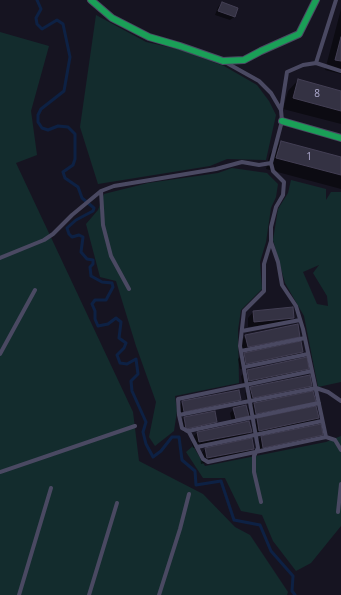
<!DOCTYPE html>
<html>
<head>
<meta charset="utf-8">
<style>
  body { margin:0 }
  canvas { display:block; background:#161421 }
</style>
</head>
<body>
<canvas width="341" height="595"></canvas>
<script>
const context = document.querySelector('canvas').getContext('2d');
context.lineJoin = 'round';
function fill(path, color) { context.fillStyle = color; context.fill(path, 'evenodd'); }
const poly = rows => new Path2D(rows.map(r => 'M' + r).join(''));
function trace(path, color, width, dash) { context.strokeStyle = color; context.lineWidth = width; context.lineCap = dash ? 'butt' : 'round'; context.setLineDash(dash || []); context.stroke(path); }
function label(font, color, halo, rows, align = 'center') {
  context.font = font + ' "Open Sans",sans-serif'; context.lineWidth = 3; context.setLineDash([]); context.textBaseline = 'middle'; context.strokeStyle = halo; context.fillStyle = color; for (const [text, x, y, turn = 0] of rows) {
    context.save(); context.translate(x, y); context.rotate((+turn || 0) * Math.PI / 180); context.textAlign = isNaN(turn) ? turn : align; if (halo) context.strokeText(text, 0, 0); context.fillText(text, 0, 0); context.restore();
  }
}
const green = poly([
  [96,15,146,42,178,49,224,66,257,85,269,101,276,115,266,160,227,159,210,166,98,184,80,127],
  [0,32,49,46,31,111,37,155,16,163,133,412,139,461,203,494,235,527,250,535,288,592,287,595,0,595],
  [232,168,267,173,278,184,276,197,271,208,266,242,260,262,262,289,241,310,238,330,239,383,175,396,177,411,174,431,155,446,149,437,156,402,136,346,116,281,100,277,86,224,98,210,104,194,148,183,218,173],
  [291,180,326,189,326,200,331,192,341,192,341,382,318,387,304,316,285,283,273,240,278,209,288,193],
  [319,265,313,273,327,296,328,306,317,304,303,272],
  [341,436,341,526,311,563,296,571,273,541,262,515,241,511,225,478,203,478,186,452,193,446,205,466,326,442]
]);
const shadow = poly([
  [222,3,234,17,230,20,215,15,218,7],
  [341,9,341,74,325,70],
  [298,80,341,92,341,124,283,109,288,91],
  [281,142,341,158,341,189,266,169,270,153],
  [253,312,293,317,287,323,248,327,248,318],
  [246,336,299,336,292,344,302,352,296,357,240,369,238,359,246,352,242,353,240,342],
  [306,358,308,368,302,374,243,386,241,376,247,370],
  [311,386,303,394,314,401,306,409,318,418,312,424,254,436,252,425,260,417,250,419,248,409,257,401,247,403,245,393,251,388],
  [240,400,234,406,178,417,177,408,183,402],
  [234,409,247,416,232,422,230,413],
  [185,418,216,422,212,426,183,432,181,422],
  [249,422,250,431,245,437,193,448,191,439,197,433],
  [322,435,317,441,257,453,255,443,261,437],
  [253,448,247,454,201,464,200,455,205,449]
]);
const stream = poly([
  [37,0,41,9,36,18,37,24,42,29,57,20,63,24,70,57,64,91,41,109,38,115,38,122,42,128,48,130,58,126,68,127,75,134,75,159,73,165,63,172,65,178,78,187,82,198,94,208,93,211,76,220,67,228,69,234,72,237,79,235,83,237,81,252,87,259,93,260,93,264,90,267,91,276,102,282,112,283,113,287,106,300,95,300,92,304,95,311,95,319,98,326,108,324,116,318,121,322,119,338,126,343,124,348,117,355,120,363,127,364,136,359,138,374,131,381,132,391,146,422,143,432,146,444,153,457,161,451,172,437,179,437,182,460,195,471,196,485,221,481,234,520,260,525,271,551,293,576,292,591,295,595]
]);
const building = poly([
  [222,2,238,8,235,17,218,11,222,2],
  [341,37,341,61,335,60,341,37],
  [298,79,341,91,341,111,293,98,298,79],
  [281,141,341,157,341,175,276,158,281,141],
  [293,307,294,318,254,322,253,311,293,307],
  [298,324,300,337,248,347,245,335,298,324],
  [301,341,303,352,246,364,244,353,301,341],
  [307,357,309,369,249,381,247,370,307,357],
  [310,375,312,386,253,398,250,387,310,375],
  [239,390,241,400,184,412,182,401,239,390],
  [313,391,316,402,256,414,254,403,313,391],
  [246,405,249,416,236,419,233,408,246,405],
  [316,406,319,418,259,431,257,418,316,406],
  [215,411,217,422,186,429,184,417,215,411],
  [249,421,252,432,199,442,197,432,249,421],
  [321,424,323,435,263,448,261,436,321,424],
  [252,438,254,449,207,458,205,448,252,438]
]);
const lane = poly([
  [336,0,316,63,341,71],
  [225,62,259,81,271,93,281,110,282,121,271,163,273,171,284,182,283,195,276,207,271,227,271,241,264,264,264,291,244,311,240,346,258,448,254,456,254,472,261,502],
  [281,110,287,72,303,65,316,63],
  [101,191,103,225,111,256,129,289],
  [271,242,278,262,282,285,296,306,303,329,326,437],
  [0,258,44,240,53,234,72,215,101,191,114,186,216,169,242,162,259,165,271,163],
  [242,331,300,320],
  [241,351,305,338],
  [0,354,35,290],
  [244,367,308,354],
  [312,371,178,399,179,415,182,428,189,432,203,459,208,462,326,437,335,440,341,450],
  [179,415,316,388,328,392,341,401],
  [188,431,319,403],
  [197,447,322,421],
  [0,472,135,426],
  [338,512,341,484],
  [19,595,51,488],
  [89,595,117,503],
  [159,595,180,529,189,494]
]);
const street = poly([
  [91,0,112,18,149,37,180,46,223,61,244,60,261,51,299,34,316,0],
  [282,121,341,138]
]);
const cycleway = poly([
  [91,0,112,18,149,37,180,46,223,61,244,60,261,51,299,34,316,0],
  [282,121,341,138]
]);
const numberNames = [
  ["8",317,94],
  ["1",309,157]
];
fill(green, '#132c2d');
fill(shadow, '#0007');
trace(stream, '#0d2144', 3);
fill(building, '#343243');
trace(building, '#433f54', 1);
trace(lane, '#4a4962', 4);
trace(street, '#4a4962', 8);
trace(cycleway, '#1a9f57', 6);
label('10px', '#b0acd0', null, numberNames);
</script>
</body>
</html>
